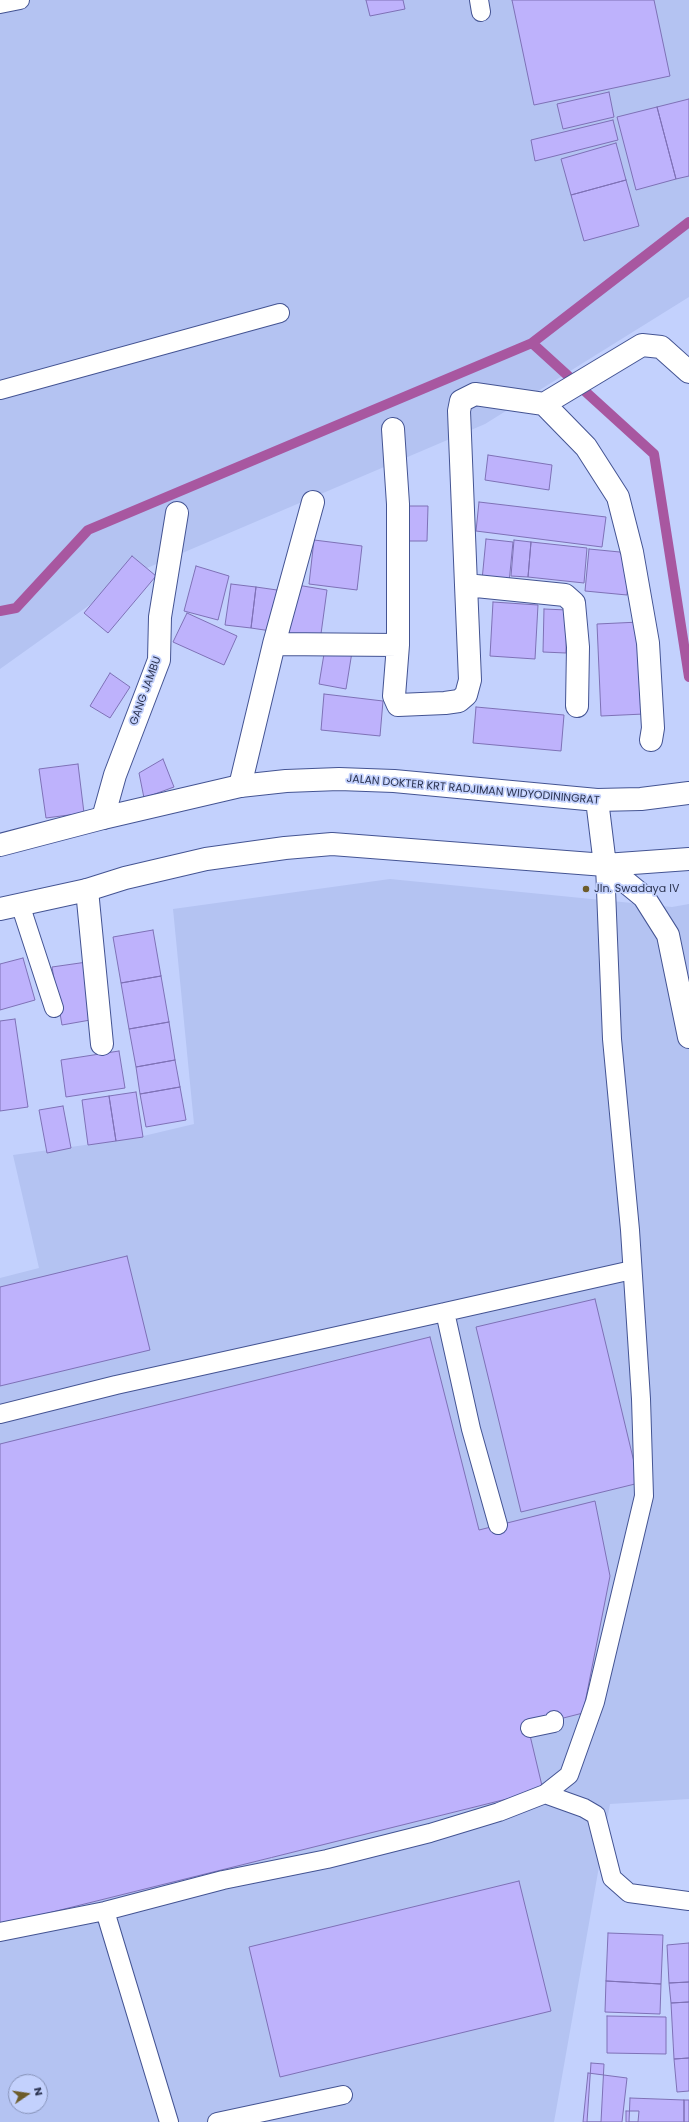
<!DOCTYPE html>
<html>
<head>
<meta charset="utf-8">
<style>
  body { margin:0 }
  #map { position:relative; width:689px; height:2122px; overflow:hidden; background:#c3d1fd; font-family:Poppins,sans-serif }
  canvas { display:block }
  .north { position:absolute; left:8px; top:2074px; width:40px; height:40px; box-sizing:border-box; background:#c3d1fd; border:1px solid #8692b8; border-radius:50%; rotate:77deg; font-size:11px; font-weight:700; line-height:16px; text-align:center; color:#2b3350 }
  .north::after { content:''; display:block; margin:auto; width:14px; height:18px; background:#6d5c2a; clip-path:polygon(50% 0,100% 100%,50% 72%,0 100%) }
</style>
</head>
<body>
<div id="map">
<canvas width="689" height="2122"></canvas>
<div class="north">N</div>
</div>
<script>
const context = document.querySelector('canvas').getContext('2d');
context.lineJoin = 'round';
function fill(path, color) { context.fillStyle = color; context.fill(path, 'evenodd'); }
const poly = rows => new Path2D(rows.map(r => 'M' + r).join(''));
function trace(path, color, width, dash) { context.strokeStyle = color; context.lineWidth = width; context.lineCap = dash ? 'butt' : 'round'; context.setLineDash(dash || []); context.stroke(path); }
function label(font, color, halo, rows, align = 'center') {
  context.font = font + ' Poppins,sans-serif'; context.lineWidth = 3.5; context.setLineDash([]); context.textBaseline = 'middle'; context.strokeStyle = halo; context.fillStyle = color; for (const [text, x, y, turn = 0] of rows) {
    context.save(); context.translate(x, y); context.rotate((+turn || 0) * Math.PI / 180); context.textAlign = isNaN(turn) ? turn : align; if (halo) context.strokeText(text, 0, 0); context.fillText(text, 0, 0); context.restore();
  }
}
const built = poly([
  [0,0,689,0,689,297,485,424,133,574,0,669],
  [390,879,672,907,689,904,689,1799,610,1804,554,2122,0,2122,0,1278,39,1268,13,1155,135,1138,194,1124,173,909],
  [16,2082,40,2082,40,2106,16,2106]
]);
const stream = poly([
  [532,343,689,222],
  [0,611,16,608,88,530,532,343,654,454,689,677]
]);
const building = poly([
  [366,0,403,0,405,9,370,16,366,0],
  [512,0,654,0,670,76,534,105,512,0],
  [609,92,614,117,563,129,557,104,609,92],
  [689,99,689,176,676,179,657,107,689,99],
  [657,107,676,179,636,190,617,117,657,107],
  [613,120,618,140,535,161,531,140,613,120],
  [616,143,626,180,571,195,561,159,616,143],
  [626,180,639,226,584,241,571,195,626,180],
  [488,455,552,465,549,490,485,480,488,455],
  [479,502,606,517,602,547,476,531,479,502],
  [402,506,428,506,427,541,401,541,402,506],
  [486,539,513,542,509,583,482,580,486,539],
  [314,540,362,546,357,590,309,584,314,540],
  [514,540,531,542,528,577,511,576,514,540],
  [531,542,587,548,584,583,528,577,531,542],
  [589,549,630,553,627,595,585,591,589,549],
  [132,556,156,576,108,633,84,613,132,556],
  [196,566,229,576,218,620,184,611,196,566],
  [231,584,256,587,251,628,225,625,231,584],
  [291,584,327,590,320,641,283,635,291,584],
  [256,587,277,590,271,631,251,628,256,587],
  [493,602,538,605,535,659,490,656,493,602],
  [544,609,567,610,566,653,543,652,544,609],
  [187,613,237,636,224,665,173,642,187,613],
  [640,622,644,714,601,716,597,624,640,622],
  [325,648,352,652,346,689,319,684,325,648],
  [110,673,130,687,110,718,90,706,110,673],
  [324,694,383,701,380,736,321,730,324,694],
  [476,707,564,715,561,751,473,743,476,707],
  [163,759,174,787,144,798,139,773,163,759],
  [78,764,84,813,46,818,39,769,78,764],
  [153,930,161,976,121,983,113,937,153,930],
  [23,958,35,1000,0,1010,0,964,23,958],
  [87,962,96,1019,62,1025,52,967,87,962],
  [161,976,169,1022,129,1029,121,983,161,976],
  [15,1019,28,1107,0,1111,0,1021,15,1019],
  [169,1022,175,1060,136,1067,129,1029,169,1022],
  [119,1051,125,1088,66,1097,61,1060,119,1051],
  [175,1060,180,1087,140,1094,136,1067,175,1060],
  [180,1087,186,1120,146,1127,140,1094,180,1087],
  [136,1092,143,1137,116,1141,109,1096,136,1092],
  [109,1096,116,1141,88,1145,82,1100,109,1096],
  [63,1106,71,1148,47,1153,39,1110,63,1106],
  [127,1256,150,1350,0,1386,0,1287,127,1256],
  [595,1299,639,1483,521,1512,476,1327,595,1299],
  [430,1337,479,1530,595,1501,610,1576,583,1713,528,1727,543,1790,0,1925,0,1444,430,1337],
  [519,1881,551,2011,280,2077,249,1947,519,1881],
  [608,1933,663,1935,661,1984,606,1981,608,1933],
  [689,1943,689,1982,669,1983,667,1945,689,1943],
  [606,1981,661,1984,660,2014,605,2012,606,1981],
  [689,1982,689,2002,671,2003,669,1983,689,1982],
  [689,2002,689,2058,674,2059,671,2003,689,2002],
  [607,2016,666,2017,666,2054,607,2053,607,2016],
  [689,2058,689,2091,677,2092,674,2059,689,2058],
  [591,2063,604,2064,601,2122,587,2122,591,2063],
  [588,2073,627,2078,622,2122,583,2122,588,2073],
  [630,2098,684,2100,684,2122,629,2122,630,2098],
  [684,2100,689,2100,689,2122,684,2122,684,2100],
  [626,2111,639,2111,638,2122,626,2122,626,2111]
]);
const lane = poly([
  [479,0,481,12],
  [0,4,20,0],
  [0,390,280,313],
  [20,904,54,1008],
  [445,1312,632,1270],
  [0,1414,116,1385,445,1312,471,1429,498,1525],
  [530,1728,554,1723,554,1720],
  [545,1794,584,1808,596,1815,612,1878,629,1893,689,1901],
  [105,1911,169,2122],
  [0,1932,105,1911,223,1880,327,1859,430,1833,499,1812,545,1794,569,1775,595,1702,644,1496,641,1399,630,1230,612,1039,605,865],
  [217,2122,343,2095]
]);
const street = poly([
  [544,404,642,345,661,347,689,372],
  [393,429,398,504,398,645,394,696,398,705,445,703,459,701,466,695,470,680,466,585,565,595,574,603,578,647,577,706],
  [466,585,459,411,461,401,475,394,544,404,586,447,618,497,632,552,648,643,653,728,651,740],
  [274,644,398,645],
  [240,786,274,644,313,502],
  [103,818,115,775,159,660,160,617,177,513],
  [605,865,644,897,668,935,689,1037],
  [87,890,102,1044]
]);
const primary = poly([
  [597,800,605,865],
  [0,845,103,818,240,786,286,781,339,779,394,781,597,800,641,799,689,793],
  [0,909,87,890,125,878,206,859,285,848,332,844,605,865,689,859]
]);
const markers = [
  [586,889,4,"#6d5c2a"]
];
const streetNames = [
  ["GANG JAMBU",146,691,-70],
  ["JALAN DOKTER KRT RADJIMAN WIDYODININGRAT",473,790,5]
];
const poiNames = [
  ["Jln. Swadaya IV",594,889]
];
fill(built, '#b4c3f2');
trace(stream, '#a857a0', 10);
fill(building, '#beb2fc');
trace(building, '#7e71b6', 1);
trace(lane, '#445493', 20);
trace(street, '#445493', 24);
trace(primary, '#445493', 24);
trace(lane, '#fff', 18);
trace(street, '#fff', 22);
trace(primary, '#fff', 22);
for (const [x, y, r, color] of markers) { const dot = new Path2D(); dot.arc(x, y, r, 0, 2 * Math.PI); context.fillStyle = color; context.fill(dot); trace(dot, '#c3d1fd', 1.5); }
label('11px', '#2b3350', '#c3d1fd', streetNames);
label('11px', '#2b3350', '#c3d1fd', poiNames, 'left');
</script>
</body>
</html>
